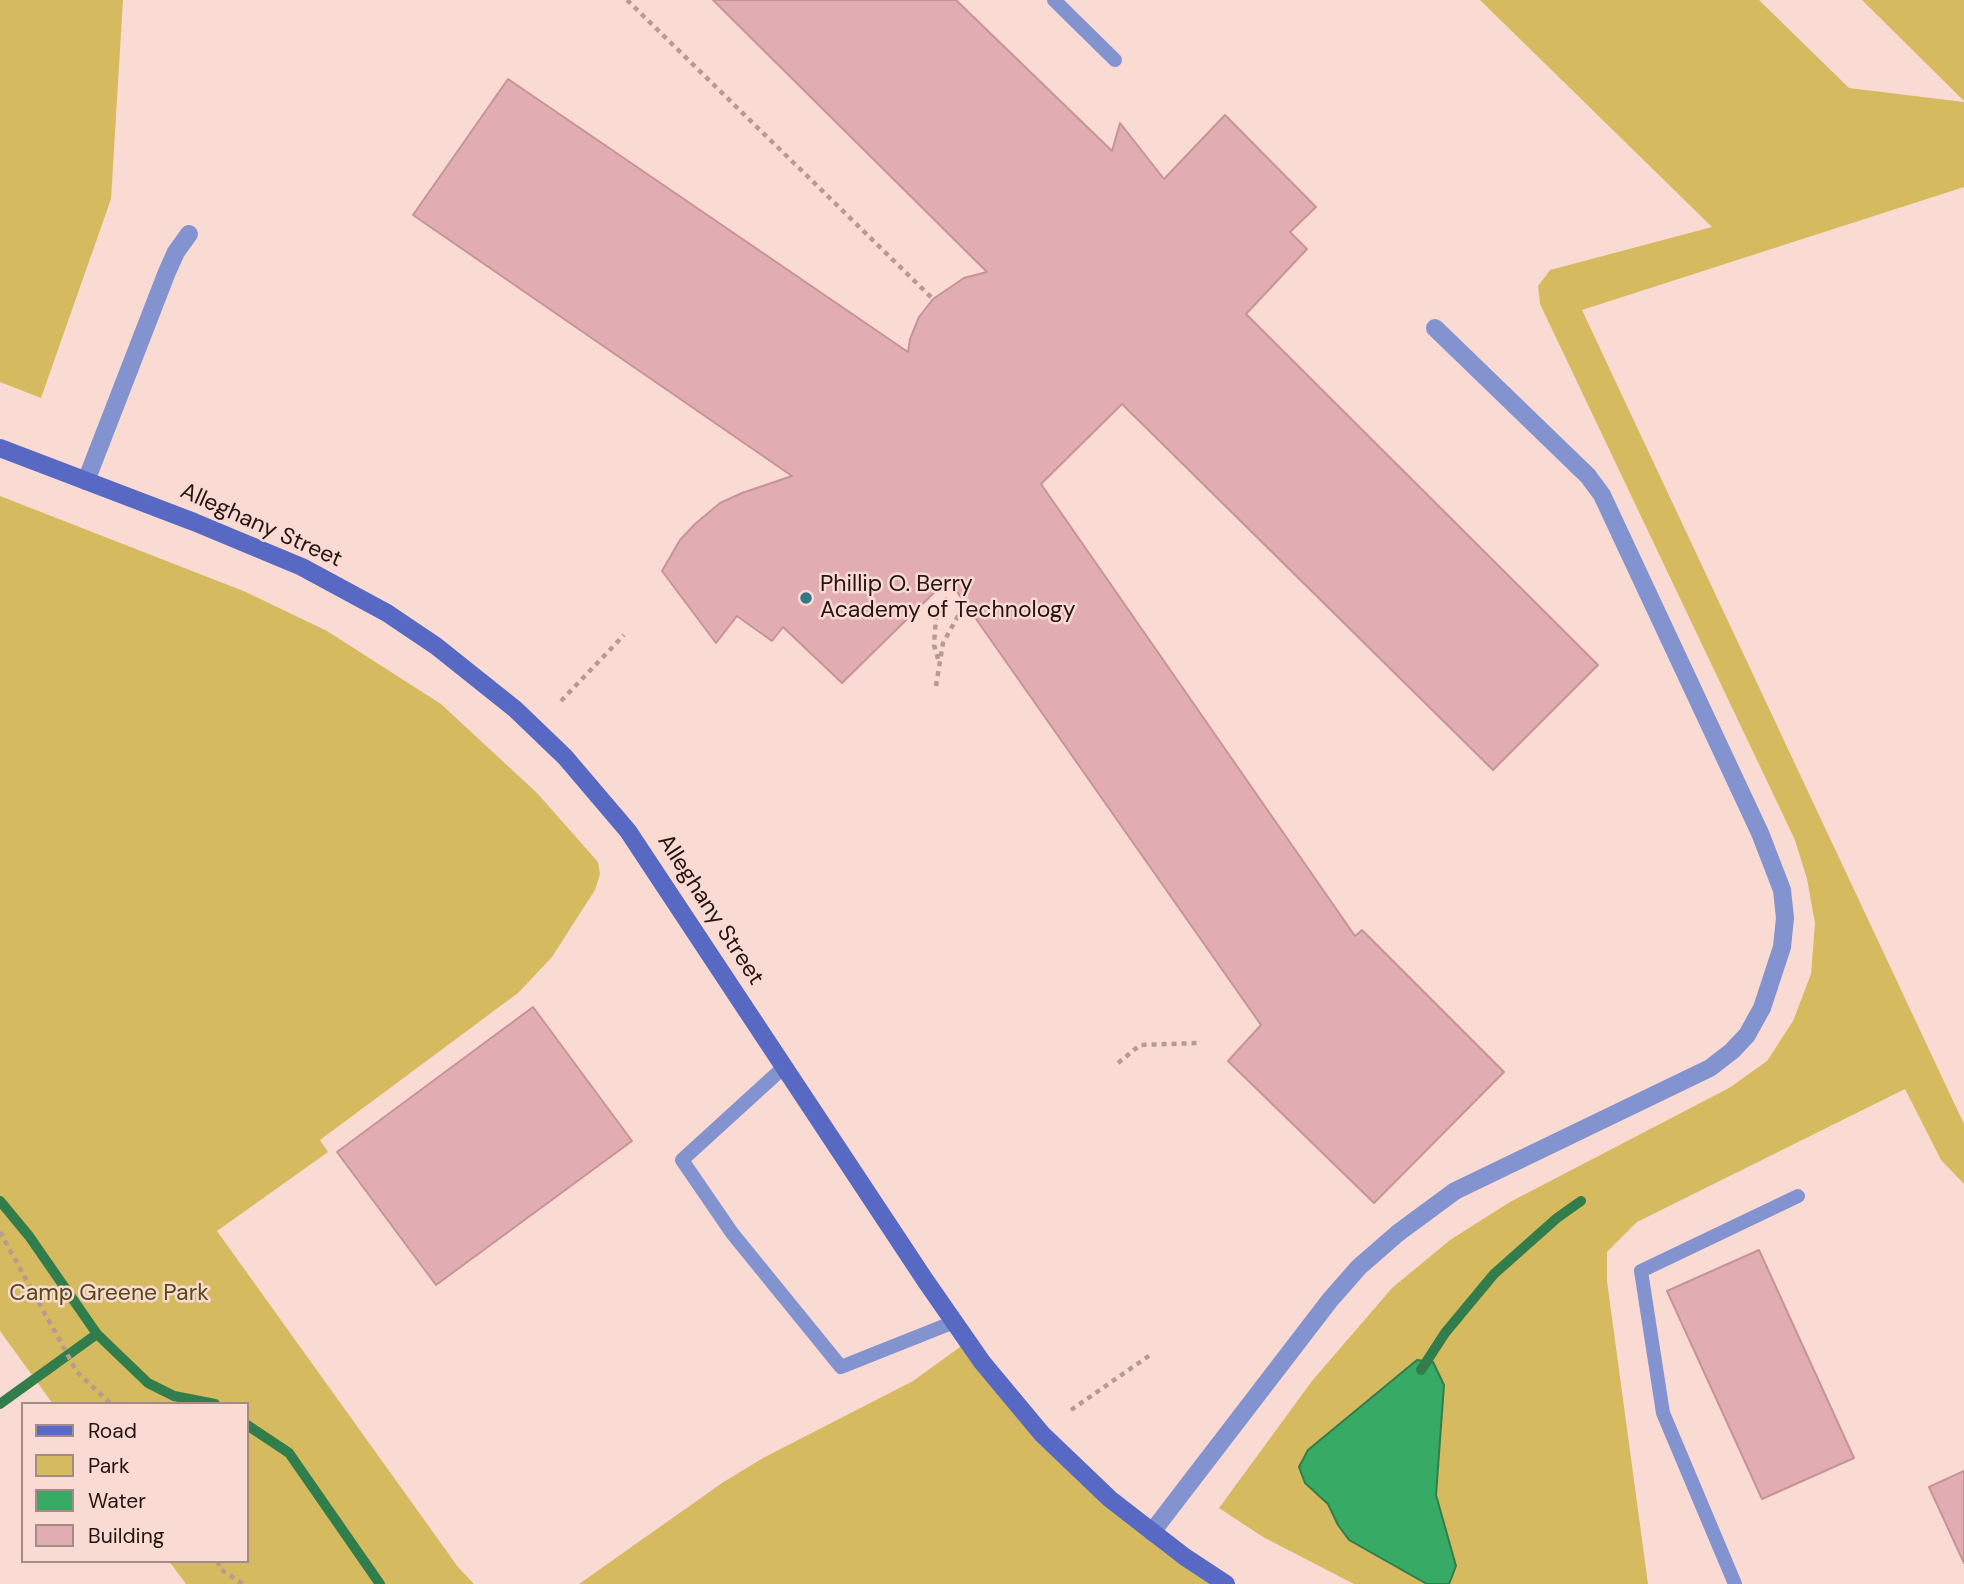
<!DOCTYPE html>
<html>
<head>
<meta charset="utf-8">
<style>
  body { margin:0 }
  #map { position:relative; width:1964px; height:1584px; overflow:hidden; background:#fadbd4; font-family:"DM Sans",sans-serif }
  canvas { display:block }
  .legend { position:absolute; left:21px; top:1402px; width:228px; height:161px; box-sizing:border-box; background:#fadbd4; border:2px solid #a58b86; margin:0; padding:9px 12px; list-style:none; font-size:21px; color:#261410 }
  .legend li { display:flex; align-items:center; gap:14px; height:35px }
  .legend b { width:35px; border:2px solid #a58b86 }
</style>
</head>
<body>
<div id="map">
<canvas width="1964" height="1584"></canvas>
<ul class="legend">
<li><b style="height:9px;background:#5869c3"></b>Road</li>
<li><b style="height:19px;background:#d6ba60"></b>Park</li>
<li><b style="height:19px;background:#37aa65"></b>Water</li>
<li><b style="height:19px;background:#e1adb2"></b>Building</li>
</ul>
</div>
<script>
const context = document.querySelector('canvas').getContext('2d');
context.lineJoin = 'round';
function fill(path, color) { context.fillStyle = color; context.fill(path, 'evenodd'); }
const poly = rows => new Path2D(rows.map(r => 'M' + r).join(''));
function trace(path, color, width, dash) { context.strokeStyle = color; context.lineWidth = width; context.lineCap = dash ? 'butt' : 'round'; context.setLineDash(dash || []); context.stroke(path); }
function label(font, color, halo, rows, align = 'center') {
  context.font = font + ' "DM Sans",sans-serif'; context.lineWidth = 5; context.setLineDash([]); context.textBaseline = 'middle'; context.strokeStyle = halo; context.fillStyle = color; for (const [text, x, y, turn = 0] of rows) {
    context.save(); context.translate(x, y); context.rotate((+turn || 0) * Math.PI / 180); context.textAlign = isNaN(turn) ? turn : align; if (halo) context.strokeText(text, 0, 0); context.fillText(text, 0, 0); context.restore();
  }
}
const green = poly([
  [0,0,123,0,111,199,41,398,0,382],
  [1480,0,1759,0,1849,88,1964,102,1964,187,1582,310,1964,1124,1964,1184,1941,1160,1905,1089,1637,1222,1607,1252,1607,1281,1648,1584,1449,1584,1456,1566,1436,1495,1444,1385,1427,1361,1417,1361,1309,1449,1299,1467,1305,1483,1328,1504,1338,1525,1349,1540,1427,1584,1354,1584,1263,1537,1219,1508,1312,1381,1392,1288,1450,1240,1510,1202,1729,1088,1767,1061,1793,1021,1811,974,1815,923,1807,879,1795,840,1540,304,1538,286,1550,270,1712,227],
  [1862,0,1964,0,1964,101],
  [0,496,246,592,327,631,441,704,537,793,598,862,600,874,595,890,552,957,518,993,320,1140,328,1152,217,1231,458,1567,474,1584,186,1584,169,1561,247,1561,247,1404,53,1404,0,1331],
  [964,1344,1038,1433,1220,1584,579,1584,722,1483,763,1458,913,1381]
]);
const water = poly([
  [1417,1360,1433,1362,1444,1385,1436,1495,1456,1566,1449,1584,1427,1584,1349,1540,1338,1525,1328,1504,1305,1483,1299,1467,1308,1450,1417,1360]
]);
const stream = poly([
  [0,1201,29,1236,97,1334,148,1383,174,1396,215,1404],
  [1421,1370,1445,1333,1494,1274,1557,1218,1581,1201],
  [0,1404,97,1334],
  [247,1425,289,1453,380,1584]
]);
const building = poly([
  [713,0,956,0,1112,151,1120,123,1164,179,1225,115,1316,207,1290,232,1307,249,1246,314,1598,665,1493,770,1122,404,1041,484,1355,936,1362,930,1504,1072,1374,1203,1228,1061,1261,1025,948,579,842,683,783,627,772,641,737,616,716,643,662,571,680,540,695,524,720,503,742,493,792,476,413,215,508,79,908,352,910,339,919,317,933,299,964,278,987,272,713,0],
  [533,1007,632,1141,436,1285,337,1152,533,1007],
  [1759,1250,1854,1458,1762,1499,1667,1291,1759,1250],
  [1964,1471,1964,1563,1929,1487,1964,1471]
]);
const path = poly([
  [627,0,933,299],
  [938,659,934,645,936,617,941,606,948,598],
  [936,686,943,643,959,614],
  [561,701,624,635],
  [1118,1063,1140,1045,1198,1043],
  [0,1232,77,1372,111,1404],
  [1071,1410,1153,1353],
  [218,1561,220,1569,243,1584]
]);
const lane = poly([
  [1054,0,1115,60],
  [784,1067,682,1160,732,1233,841,1367,954,1322],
  [1735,1584,1663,1413,1641,1271,1798,1196]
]);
const street = poly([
  [86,481,167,272,176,252,189,234],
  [1152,1532,1330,1300,1359,1267,1398,1233,1455,1191,1710,1068,1732,1051,1747,1035,1762,1008,1782,947,1785,918,1782,890,1760,833,1602,495,1588,476,1435,328]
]);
const secondary = poly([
  [0,448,194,522,302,567,387,613,436,646,515,709,565,757,628,831,925,1280,982,1362,1042,1434,1110,1499,1185,1557,1226,1584]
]);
const markers = [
  [806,598,7,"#327785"]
];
const streetNames = [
  ["Alleghany Street",261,526,24],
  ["Alleghany Street",710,910,57]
];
const poiNames = [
  ["Phillip O. Berry",820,585],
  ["Academy of Technology",820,611]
];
const parkNames = [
  ["Camp Greene Park",109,1294]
];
fill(green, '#d6ba60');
fill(water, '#37aa65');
trace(water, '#327d4c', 2);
trace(stream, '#327d4c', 10);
fill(building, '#e1adb2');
trace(building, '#c69498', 2);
trace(path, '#b69b95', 4.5, [5, 5]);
trace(lane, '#8393d0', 14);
trace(street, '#8393d0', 18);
trace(secondary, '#5869c3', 18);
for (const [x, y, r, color] of markers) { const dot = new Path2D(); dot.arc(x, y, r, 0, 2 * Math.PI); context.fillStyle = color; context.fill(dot); trace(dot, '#fadbd4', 2.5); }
label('23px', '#261410', '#fadbd4', streetNames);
label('23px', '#261410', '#fadbd4', poiNames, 'left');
label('23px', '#584a17', '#fadbd4', parkNames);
</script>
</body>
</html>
